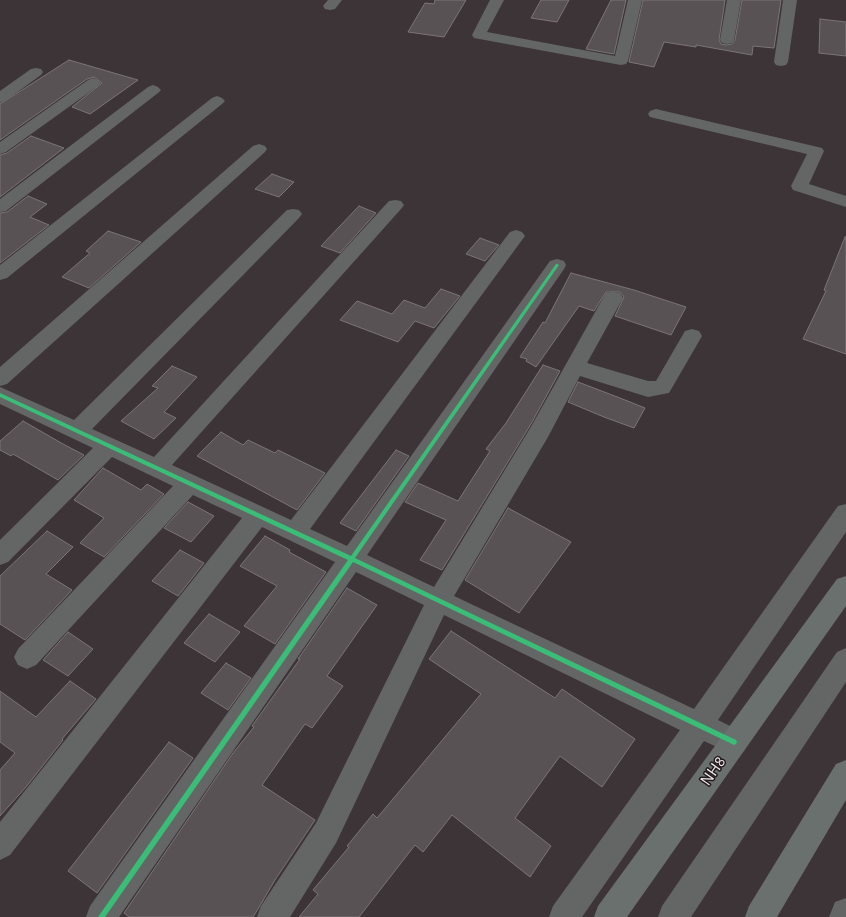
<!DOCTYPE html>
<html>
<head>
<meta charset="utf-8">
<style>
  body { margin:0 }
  canvas { display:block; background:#3c3437 }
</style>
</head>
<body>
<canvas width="846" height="917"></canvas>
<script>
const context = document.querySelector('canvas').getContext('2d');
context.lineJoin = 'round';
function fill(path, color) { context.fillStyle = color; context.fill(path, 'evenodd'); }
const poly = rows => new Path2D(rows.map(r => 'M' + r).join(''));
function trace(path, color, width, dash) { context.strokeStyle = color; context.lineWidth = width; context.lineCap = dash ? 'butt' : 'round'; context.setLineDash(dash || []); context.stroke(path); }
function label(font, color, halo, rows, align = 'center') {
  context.font = font + ' "Alegreya Sans",sans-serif'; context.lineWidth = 3; context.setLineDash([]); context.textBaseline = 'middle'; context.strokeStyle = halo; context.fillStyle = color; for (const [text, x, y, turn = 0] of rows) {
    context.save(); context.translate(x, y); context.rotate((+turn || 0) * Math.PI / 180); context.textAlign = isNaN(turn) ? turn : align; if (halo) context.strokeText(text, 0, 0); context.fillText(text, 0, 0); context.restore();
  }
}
const building = poly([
  [435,0,466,0,444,37,408,32,425,3,434,4,435,0],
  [541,0,569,0,557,22,531,18,541,0],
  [611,0,626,0,614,54,586,49,611,0],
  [643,0,725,0,719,40,721,44,727,45,732,44,735,40,742,0,781,0,774,48,753,46,752,55,696,45,696,47,664,42,654,67,629,62,643,0],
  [820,19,846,22,846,56,819,53,820,19],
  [69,60,138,80,90,114,72,107,102,83,94,77,87,79,0,140,0,104,69,60],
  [31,136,64,148,0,197,0,155,7,153,31,136],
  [272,174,294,182,279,197,255,189,272,174],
  [28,196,47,204,30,217,49,225,0,263,0,213,7,212,28,196],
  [359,206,376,213,340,253,321,246,359,206],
  [108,231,141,242,89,288,62,277,90,253,86,251,108,231],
  [845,237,846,237,846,354,803,339,826,291,824,290,845,237],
  [480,238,499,245,485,261,466,254,480,238],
  [571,273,634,290,686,307,671,335,615,316,624,297,620,292,606,292,594,311,579,306,536,367,526,361,527,359,520,357,543,322,545,323,571,273],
  [441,289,460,296,434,328,415,321,398,342,340,320,357,301,392,314,404,300,425,308,441,289],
  [543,365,560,371,531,424,442,570,420,560,446,520,405,502,418,483,458,501,490,451,486,449,506,423,543,365],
  [172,366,197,377,164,412,176,418,154,439,121,421,158,388,152,386,172,366],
  [578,382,620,398,645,408,634,428,604,417,568,402,578,382],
  [23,421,63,444,84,455,58,480,13,454,11,456,0,450,0,441,23,421],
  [221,432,243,445,248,440,275,453,278,450,325,473,297,510,197,456,221,432],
  [396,450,409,456,356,531,340,523,396,450],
  [103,468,141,490,147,484,164,494,104,557,80,543,104,518,74,500,103,468],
  [188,502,214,516,191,542,164,528,188,502],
  [508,508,571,542,519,613,465,580,508,508],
  [47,531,73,547,46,574,72,590,25,640,0,624,0,576,47,531],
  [265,536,290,550,289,552,326,572,275,644,244,626,277,586,240,566,265,536],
  [180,550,204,563,178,596,152,581,180,550],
  [347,588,377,605,327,676,343,686,312,728,305,724,262,785,315,820,275,880,258,909,253,917,129,917,124,913,233,753,254,727,252,726,300,659,298,659,347,588],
  [209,614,240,632,215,662,184,643,209,614],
  [451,631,555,698,562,689,635,739,602,787,560,756,515,818,551,846,530,877,452,815,423,852,415,845,359,917,299,917,318,894,313,890,349,847,347,846,373,814,377,818,481,694,429,659,451,631],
  [68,632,93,649,68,676,43,660,68,632],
  [226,663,251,678,228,710,201,693,226,663],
  [70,681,96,699,62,739,63,740,26,787,0,816,0,770,15,753,0,742,0,691,36,717,70,681],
  [169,742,193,758,97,893,68,871,169,742]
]);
const minor = poly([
  [328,0,342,0,335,9,330,10,325,9,323,6,328,0],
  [490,0,504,0,487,32,615,56,628,0,642,0,628,61,626,64,621,65,474,38,472,35,490,0],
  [727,0,741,0,734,40,732,43,727,44,722,43,720,40,727,0],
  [783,0,797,0,788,62,786,65,781,66,776,65,774,62,783,0],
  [36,68,41,69,43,72,41,75,5,101,0,103,0,91,31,69,36,68],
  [93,78,98,80,101,83,98,86,6,152,0,154,0,142,88,80,93,78],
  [153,85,158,87,161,90,158,93,6,211,0,212,0,199,148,87,153,85],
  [217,96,222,98,225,101,222,104,7,278,0,280,0,265,212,98,217,96],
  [656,109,822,148,824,151,809,184,846,196,846,207,793,190,791,186,807,154,650,117,648,114,650,111,656,109],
  [259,144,265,146,267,149,265,152,7,384,0,386,0,367,253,146,259,144],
  [395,200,401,201,404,205,401,209,172,465,291,520,510,232,516,230,522,232,525,236,522,240,310,529,347,546,550,261,557,259,564,261,566,265,564,269,367,555,434,587,532,425,603,298,606,293,613,292,620,293,623,298,587,363,648,381,656,381,685,331,692,329,699,331,702,336,669,393,648,397,580,376,548,437,454,596,694,709,838,506,846,504,846,532,718,720,744,733,748,742,744,751,734,755,704,741,582,917,549,917,553,906,680,730,444,615,336,843,290,917,257,917,261,906,316,823,424,605,356,572,119,917,86,917,90,906,335,562,262,527,10,855,0,860,0,822,242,518,193,495,36,665,27,669,18,665,14,657,18,649,173,486,112,457,8,562,0,565,0,540,93,448,0,404,0,387,74,420,287,210,293,209,299,210,302,214,299,218,92,429,154,457,389,201,395,200],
  [846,648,846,682,691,917,658,917,662,906,837,652,846,648],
  [846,898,846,917,829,917,835,902,846,898]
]);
const major = poly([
  [846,576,846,606,627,917,594,917,598,906,837,579,846,576],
  [846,760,846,800,777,917,745,917,749,906,836,764,846,760]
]);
const cycleway = poly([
  [556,264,557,264,559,265,355,558,736,740,737,742,736,744,734,745,732,744,353,562,105,917,98,917,348,560,0,397,0,393,351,556,556,264]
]);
const nearStreetnames = [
  ["NH8",713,771,-55]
];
fill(building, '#595255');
trace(building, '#7b7476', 1);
fill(minor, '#646665');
fill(major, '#6a706d');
fill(cycleway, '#3abd76');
label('17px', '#f3e9ec', '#221b1d', nearStreetnames);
</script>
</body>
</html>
